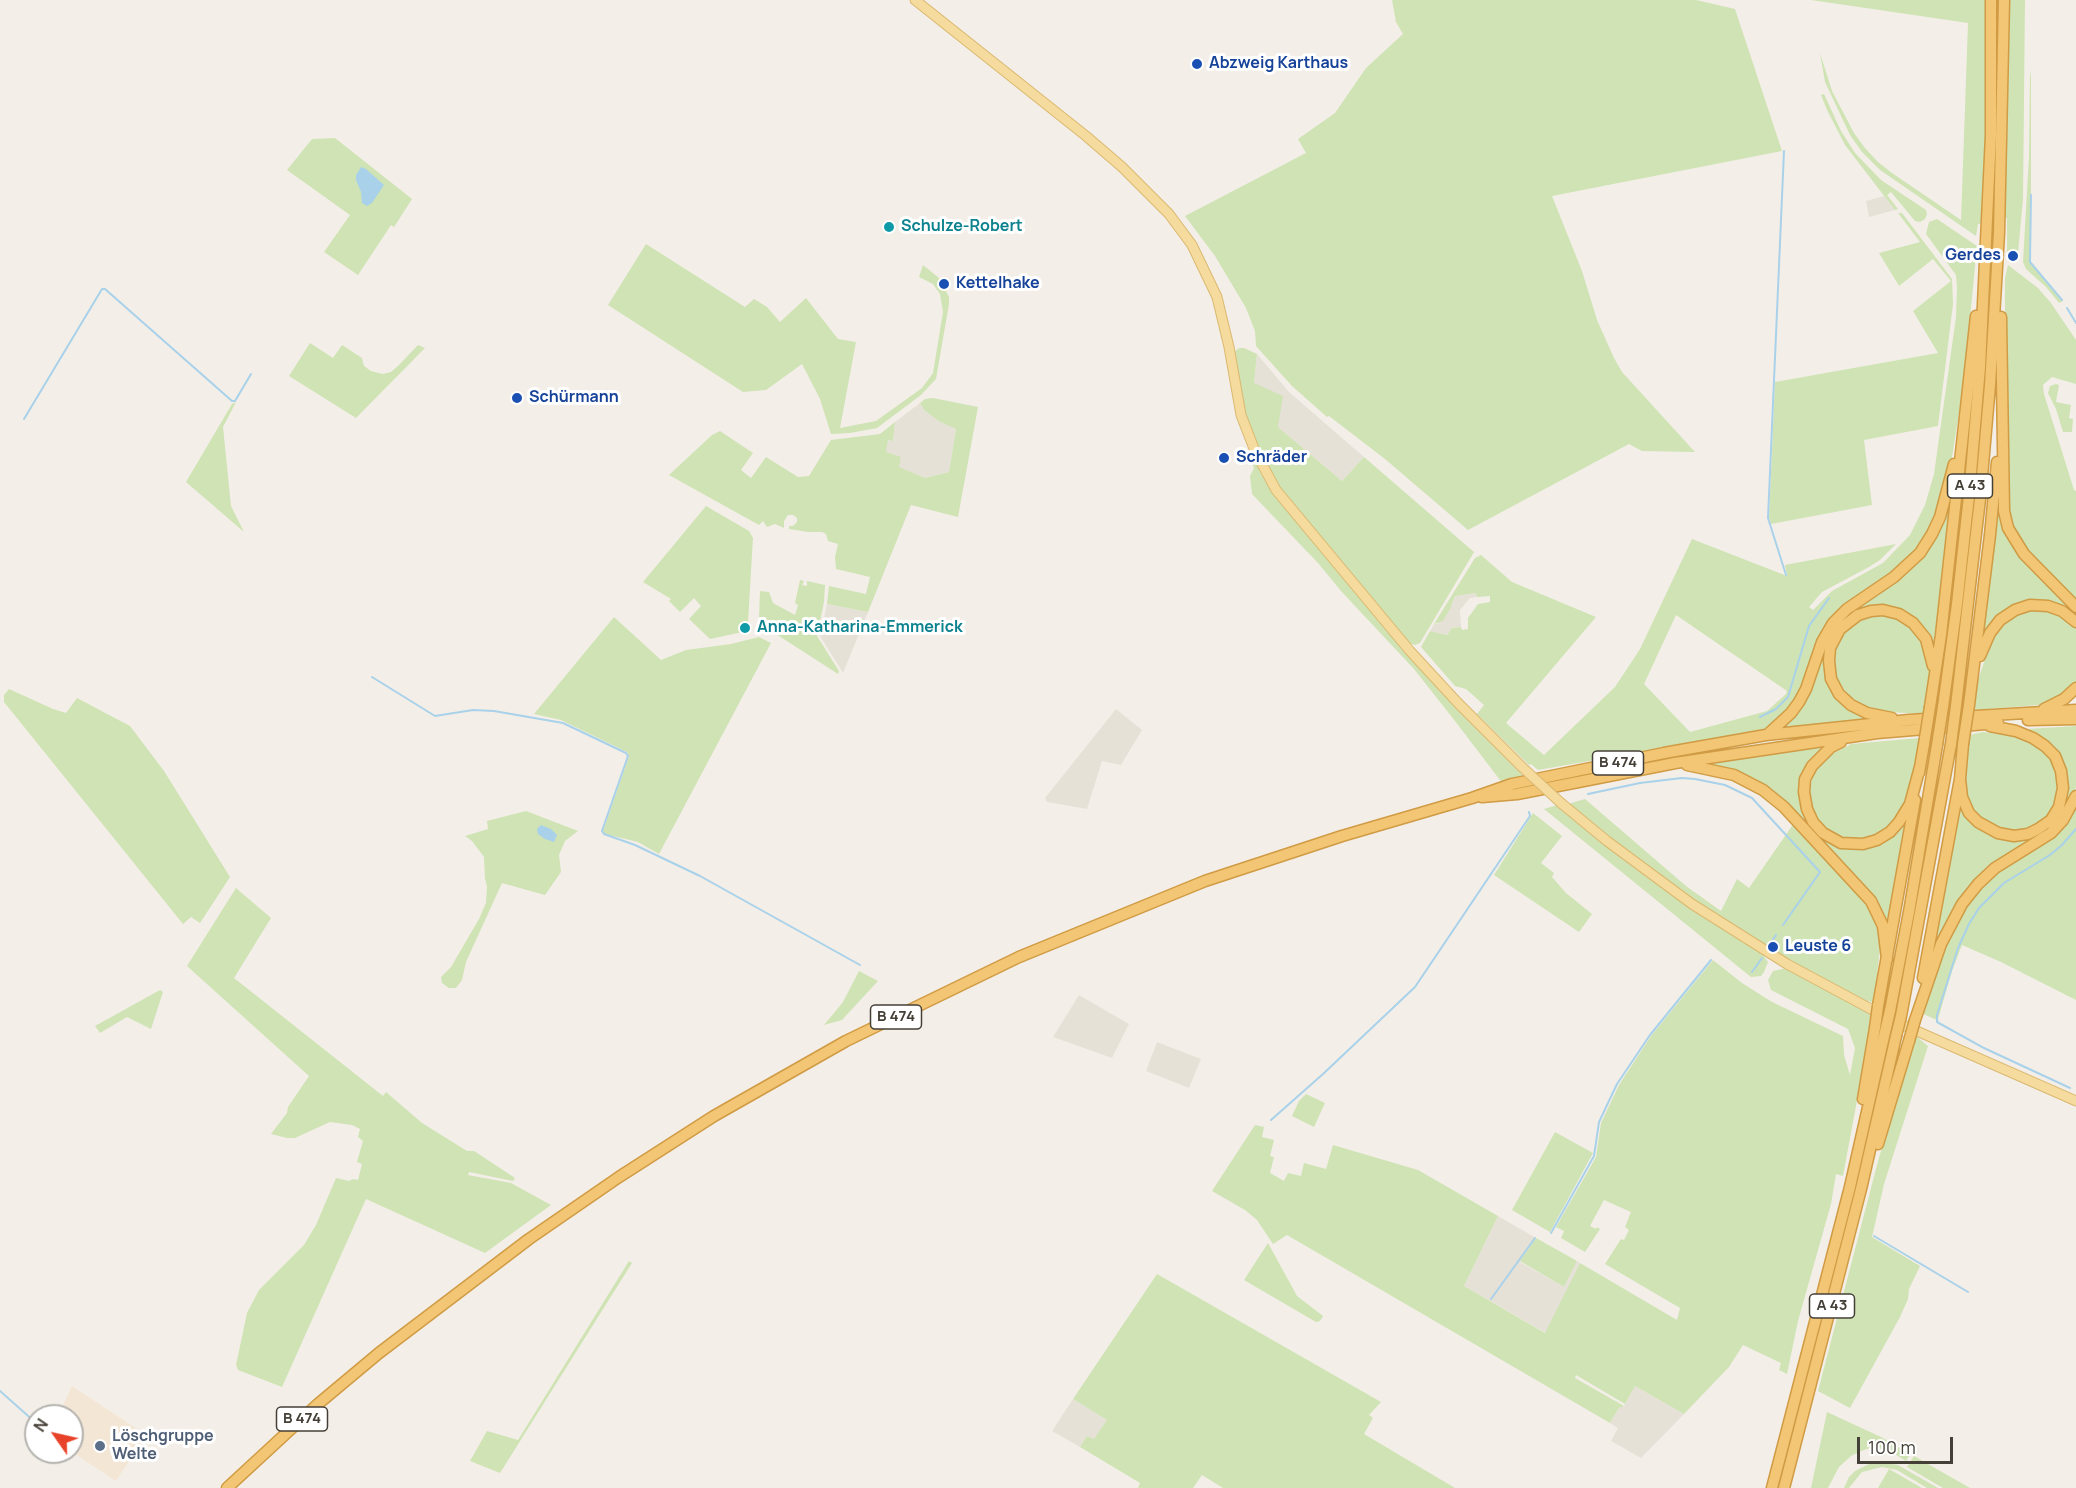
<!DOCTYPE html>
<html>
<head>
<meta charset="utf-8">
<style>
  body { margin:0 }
  #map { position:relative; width:2076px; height:1488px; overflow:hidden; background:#f3efe8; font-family:Manrope,sans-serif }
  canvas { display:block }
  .north { position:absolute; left:24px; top:1404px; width:60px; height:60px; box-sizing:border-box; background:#fff; border:2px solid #b5b3af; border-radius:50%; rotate:304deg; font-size:16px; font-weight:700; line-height:24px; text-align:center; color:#454037 }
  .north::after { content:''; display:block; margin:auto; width:21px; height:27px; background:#e8432a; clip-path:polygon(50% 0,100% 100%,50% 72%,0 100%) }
  .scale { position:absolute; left:1857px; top:1437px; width:96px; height:27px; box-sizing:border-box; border:3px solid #454037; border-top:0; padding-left:8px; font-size:18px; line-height:21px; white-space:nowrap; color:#454037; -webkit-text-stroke:4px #fff; paint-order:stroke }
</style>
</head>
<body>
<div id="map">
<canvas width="2076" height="1488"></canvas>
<div class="north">N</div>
<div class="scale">100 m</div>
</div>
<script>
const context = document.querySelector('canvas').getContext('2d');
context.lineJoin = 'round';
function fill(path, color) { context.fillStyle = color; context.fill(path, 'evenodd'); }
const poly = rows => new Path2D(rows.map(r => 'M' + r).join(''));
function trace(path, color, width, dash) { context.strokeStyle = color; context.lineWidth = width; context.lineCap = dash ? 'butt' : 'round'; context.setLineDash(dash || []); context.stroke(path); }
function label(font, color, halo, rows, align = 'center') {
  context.font = font + ' Manrope,sans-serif'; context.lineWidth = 6; context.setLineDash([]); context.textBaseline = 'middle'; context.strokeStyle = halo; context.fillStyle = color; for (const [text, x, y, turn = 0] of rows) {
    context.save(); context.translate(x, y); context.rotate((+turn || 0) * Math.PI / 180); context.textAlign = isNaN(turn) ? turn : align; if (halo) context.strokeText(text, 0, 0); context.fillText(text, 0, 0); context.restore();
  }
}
const residential = poly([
  [1884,196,1895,210,1869,217,1866,201],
  [1257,354,1289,392,1364,457,1342,481,1278,427,1254,383],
  [920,403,924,410,940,422,956,429,949,472,925,478,898,467,900,457,885,452,888,440,893,441,895,422],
  [1476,593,1477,597,1470,598,1460,610,1461,627,1452,628,1447,635,1430,631,1434,624,1437,624,1446,616,1455,596],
  [827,604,868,612,843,673,820,636],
  [1116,709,1142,730,1121,765,1102,761,1087,809,1047,802,1045,798],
  [1079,995,1129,1024,1112,1058,1053,1037],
  [1157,1042,1201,1059,1189,1088,1146,1071],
  [1498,1216,1536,1238,1520,1262,1564,1287,1577,1261,1580,1263,1546,1333,1464,1286],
  [1635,1386,1684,1414,1641,1458,1611,1441,1618,1428,1610,1423,1619,1408,1624,1406],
  [1073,1399,1107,1420,1094,1440,1087,1436,1080,1447,1052,1431]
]);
const commercial = poly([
  [72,1386,146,1435,116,1481,72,1452,72,1416,58,1416]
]);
const green = poly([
  [1392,0,1696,0,1735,9,1782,151,1552,196,1582,271,1597,320,1614,358,1622,372,1695,452,1642,451,1629,444,1468,530,1385,459,1329,416,1327,417,1292,386,1256,346,1255,331,1246,308,1215,256,1185,216,1306,153,1298,139,1335,113,1366,68,1403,34,1396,22],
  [1811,0,2025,0,2023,199,2018,253,2014,256,2007,254,2007,218,1978,224,1976,236,1880,170,1862,152,1850,135,1825,82,1820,53,1832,91,1854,133,1865,148,1878,162,1892,173,1961,220,1968,23],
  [2031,71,2031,262,2063,301,2059,303,2046,287,2026,269,2023,262,2029,156,2030,77],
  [1824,94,1841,131,1855,153,1881,180,1926,210,1927,214,1925,219,1920,222,1915,221,1891,192,1887,195,1898,209,1895,210,1845,145,1827,110,1821,95],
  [335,138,412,199,394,227,391,225,358,275,324,252,350,215,287,170,312,139],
  [1898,213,1902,213,1952,279,1953,304,1938,426,1864,440,1872,505,1771,524,1769,518,1775,382,1938,353,1913,311,1951,281,1933,259,1899,286,1879,253,1920,242],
  [1937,219,1977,246,1964,380,1951,464,1935,521,1914,555,1899,570,1847,605,1793,705,1768,728,1761,731,1538,770,1531,764,1529,765,1477,714,1484,705,1466,689,1455,686,1421,647,1430,631,1447,635,1452,628,1461,627,1462,630,1468,629,1468,618,1478,604,1490,602,1490,596,1477,597,1476,593,1455,596,1450,609,1443,621,1434,624,1475,558,1481,555,1512,582,1596,617,1506,723,1544,755,1615,687,1640,649,1692,539,1787,576,1785,565,1896,544,1880,560,1869,567,1822,592,1809,607,1813,610,1832,591,1883,563,1910,535,1925,505,1934,474,1956,317,1957,288,1956,275,1926,234,1929,222],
  [1676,615,1787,691,1786,694,1767,711,1690,732,1644,684],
  [646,244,745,307,754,299,767,307,780,322,806,298,838,339,856,342,840,428,876,421,922,388,933,373,943,312,940,294,933,284,919,277,923,265,939,278,949,297,949,304,936,379,921,395,877,428,850,433,831,434,820,399,802,364,766,390,743,392,608,305],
  [2008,265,2038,288,2051,303,2076,340,2076,384,2052,377,2043,385,2044,394,2074,490,2076,491,2076,601,2023,548,2009,519,2005,440,2005,278],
  [310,343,333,358,342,345,362,358,364,366,371,371,383,374,391,372,399,365,418,345,425,348,356,418,289,376],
  [1239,348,1244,348,1257,354,1254,383,1283,396,1278,427,1342,481,1364,457,1474,552,1420,643,1415,645,1406,642,1285,496,1262,459,1248,424,1234,352],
  [2056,384,2059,385,2056,402,2071,405,2069,418,2073,419,2072,432,2063,432,2056,409,2048,393,2050,386],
  [933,398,978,407,958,517,911,505,868,612,827,604,829,586,866,594,870,577,836,569,835,557,838,544,828,541,826,534,822,532,808,532,789,529,789,526,793,526,797,522,797,518,793,515,788,515,784,521,784,528,775,524,767,527,763,521,759,525,669,475,712,435,720,431,753,453,741,470,751,478,766,457,798,477,809,476,831,440,880,434,895,422,893,441,888,440,886,452,901,457,899,467,925,478,949,472,956,429,940,422,924,410,920,403,925,399],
  [236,402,223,427,231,506,244,532,186,482,232,404],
  [1249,458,1256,462,1281,503,1412,661,1526,779,1503,784,1455,721,1414,669,1341,591,1318,563,1252,494,1250,476,1254,468],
  [1998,491,2003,524,2076,612,2076,616,2054,602,2032,600,1982,638],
  [1950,501,1935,645,1922,625,1912,616,1885,607,1838,627,1827,676,1872,719,1783,729,1824,646,1843,618,1909,570,1924,553,1946,513],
  [706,506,749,531,753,538,748,622,752,630,710,639,689,619,701,606,694,598,680,612,669,601,671,599,643,582],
  [800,580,804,581,802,585,807,586,807,581,825,585,824,602,817,636,839,671,838,674,762,625,759,618,760,591,769,592,773,603,795,615,798,605,795,603],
  [2027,609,2055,612,2074,625,2076,629,2076,682,2068,691,2050,702,2038,705,1974,710,1974,695,1978,680,1991,641,2004,622],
  [1882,615,1900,619,1919,634,1929,667,1929,682,1923,714,1889,712,1865,707,1848,695,1837,679,1835,670,1835,651,1843,633,1857,621,1873,616],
  [614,617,661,660,686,650,731,644,759,637,771,643,659,854,638,842,605,834,603,831,629,756,627,752,561,720,534,714],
  [9,689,53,709,66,713,77,698,130,726,164,771,230,877,200,923,191,917,183,924,4,702,4,695],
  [2076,726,2076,787,2069,802,2057,823,1976,882,1929,966,1958,800,1973,823,1992,836,1998,838,2036,835,2068,787,2067,780,2066,772,2050,745,2039,736,2026,729],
  [1983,732,2016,736,2036,744,2050,756,2059,777,2056,801,2048,815,2029,829,2007,831,1983,821,1973,810,1967,796,1964,780,1969,735],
  [1919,738,1919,751,1907,799,1900,813,1888,827,1866,839,1848,840,1824,828,1812,810,1809,790,1814,772,1828,756,1851,744],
  [1822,747,1810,763,1807,819,1860,848,1908,815,1888,930,1882,911,1868,890,1785,803,1730,770,1706,762],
  [1585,799,1686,886,1721,911,1737,879,1749,888,1794,823,1852,883,1875,914,1881,939,1874,1003,1868,1001,1867,1004,1843,992,1738,931,1642,865,1568,804],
  [1557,805,1632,866,1700,915,1763,955,1768,962,1764,972,1761,976,1751,977,1544,809],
  [2076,805,2076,1000,2001,962,1962,945,1952,971,1938,1019,1939,1021,1921,1013,1945,944,1966,903,1980,887],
  [526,811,578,831,565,841,559,855,561,872,545,895,502,883,466,962,462,980,456,988,449,988,442,983,441,977,451,967,479,919,486,903,487,886,485,879,484,857,472,841,465,836,488,829,487,821],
  [1533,813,1562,836,1541,863,1554,873,1552,877,1566,893,1592,914,1579,932,1494,875],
  [236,888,271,918,234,978,383,1096,386,1092,422,1123,467,1151,474,1151,515,1178,513,1181,469,1172,468,1175,511,1183,551,1205,485,1253,366,1199,282,1387,238,1370,236,1365,247,1313,259,1290,304,1245,316,1225,336,1178,349,1181,353,1179,358,1180,362,1164,357,1162,363,1141,358,1137,360,1129,352,1125,330,1122,295,1138,287,1138,271,1134,287,1113,288,1107,309,1076,187,966],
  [1713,960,1742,983,1772,1002,1843,1036,1844,1055,1850,1075,1855,1048,1848,1029,1771,990,1768,980,1773,971,1787,968,1871,1014,1869,1024,1871,1025,1843,1176,1836,1174,1831,1204,1798,1321,1787,1374,1779,1370,1781,1363,1743,1345,1729,1367,1684,1414,1635,1386,1625,1404,1576,1375,1575,1378,1624,1406,1619,1408,1610,1423,1287,1235,1273,1244,1257,1220,1245,1210,1212,1191,1255,1125,1264,1127,1262,1137,1274,1140,1270,1156,1274,1157,1270,1173,1284,1181,1288,1173,1301,1176,1304,1163,1326,1169,1333,1145,1418,1170,1498,1216,1464,1286,1545,1333,1580,1263,1677,1320,1680,1308,1605,1264,1621,1239,1624,1240,1629,1230,1625,1227,1631,1212,1604,1200,1590,1226,1596,1229,1597,1227,1600,1229,1585,1252,1561,1238,1564,1231,1556,1227,1596,1157,1601,1123,1619,1085,1651,1036],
  [859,971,878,981,842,1020,824,1025,843,1002],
  [160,990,163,992,151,1029,127,1017,100,1033,95,1026],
  [1916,1036,1928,1046,1884,1184,1872,1237,1920,1266,1909,1289,1908,1299,1900,1317,1850,1408,1818,1391,1877,1165,1911,1045],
  [1306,1094,1325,1103,1314,1127,1292,1116,1299,1101],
  [1555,1132,1593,1153,1550,1232,1512,1210],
  [1536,1238,1577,1261,1564,1287,1520,1261],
  [1268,1243,1297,1296,1323,1316,1320,1321,1316,1322,1244,1280],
  [629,1261,632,1263,500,1473,470,1461,487,1431,518,1440],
  [1157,1274,1381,1402,1369,1415,1373,1418,1364,1434,1455,1488,1223,1488,1202,1475,1193,1488,1138,1488,1140,1483,1080,1447,1087,1436,1094,1439,1107,1420,1073,1399],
  [1827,1412,1881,1437,1910,1454,1906,1461,1887,1449,1870,1448,1861,1451,1851,1456,1839,1467,1828,1488,1811,1488],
  [1914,1456,1970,1488,1943,1488,1907,1467],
  [1880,1462,1898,1465,1938,1488,1927,1488,1897,1470,1882,1467,1862,1472,1849,1488,1844,1488,1849,1477,1855,1471,1869,1464],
  [1889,1469,1922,1488,1878,1488]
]);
const water = poly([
  [361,167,366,169,384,185,372,203,367,206,362,203,361,192,356,180,356,175],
  [541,825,551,829,557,835,554,842,545,839,538,834,537,829]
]);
const stream = poly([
  [1784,151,1768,518,1786,575],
  [2031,195,2030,262,2062,300],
  [2067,308,2076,323],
  [24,419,102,289,105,289,232,401,235,401,251,374],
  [372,677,435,716,473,710,494,711,563,723,626,753,628,756,602,831,604,834,635,845,700,876,860,965],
  [1760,717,1776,709,1788,697,1809,626,1829,598],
  [1588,794,1640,783,1682,778,1695,779,1725,785,1752,798,1820,872,1783,925],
  [1770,944,1776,935],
  [1752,972,1762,958],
  [2070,1088,1984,1048,1937,1022,1937,1015,1958,948,1969,924,1979,908,2004,883,2050,855,2062,845,2076,829],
  [1271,1120,1323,1074,1415,987,1530,816,1529,812],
  [1551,1233,1594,1156,1599,1122,1617,1084,1650,1035,1711,960],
  [1874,1236,1968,1292],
  [1491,1299,1535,1238],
  [0,1391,36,1423]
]);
const major = poly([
  [915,0,1086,136,1122,167,1169,214,1192,245,1217,297,1229,347,1241,415,1255,451,1276,490,1410,651,1457,702,1522,767],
  [1561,803,1607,841,1692,904,1787,964,1882,1015],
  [1894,1021,2076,1101]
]);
const highway = poly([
  [2001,317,2004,511,2008,528,2024,554,2076,607],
  [1980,656,1990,633,2000,620,2015,610,2030,605,2048,606,2062,611,2076,622],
  [1969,705,1990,535,1997,462],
  [1956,706,1980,499,1990,385,1999,233,2004,0],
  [1930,707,1941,635,1976,316],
  [1943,707,1957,604,1969,496,1980,367,1991,135,1991,0],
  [2044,709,2064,699,2076,688],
  [1892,718,1867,713,1851,705,1839,694,1831,679,1829,661,1830,648,1840,629,1858,615,1871,611,1883,610,1899,614,1913,623,1926,639,1933,666],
  [2028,720,2076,719],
  [1767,735,1791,713,1799,702,1806,689,1822,642,1833,623,1847,609,1894,577,1920,553,1932,534,1940,517,1954,464],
  [1841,742,1831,747,1812,766,1805,779,1804,792,1807,809,1813,822,1823,833,1841,843,1863,844,1877,840,1890,832,1899,822,1910,804,1920,767],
  [1687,765,1734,775,1763,790,1784,807,1871,901,1883,926,1887,959],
  [1919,773,1924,744],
  [1960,779,1962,797,1969,813,1978,822,1998,833,2014,836,2028,834,2038,829,2051,820,2059,807,2063,788,2061,771,2055,756,2045,746,2033,738,2016,731,1990,726],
  [1482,797,1517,794,1675,763,1877,733,1998,723],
  [1923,978,1960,779,1963,744],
  [1878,1006,1915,800],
  [1890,1011,1909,912,1937,745],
  [1901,1016,1951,744],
  [1915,1020,1941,944,1962,904,1978,884,1995,868,2051,833,2063,820,2076,796],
  [1863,1099,1875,1028],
  [1878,1144,1909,1041],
  [227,1488,318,1404,379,1353,529,1239,619,1177,714,1116,846,1041,1019,957,1205,881,1342,836,1472,798,1512,784,1664,753,1766,735,1909,720,2076,710],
  [1772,1488,1850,1187,1885,1032],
  [1784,1488,1861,1189,1896,1036]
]);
const majorBridge = poly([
  [1522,767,1561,803]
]);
const highwayBridge = poly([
  [1924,744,1930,707],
  [1951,744,1956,706],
  [1963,744,1969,705],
  [1937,745,1943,707],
  [1875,1028,1878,1006],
  [1885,1032,1890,1011],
  [1896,1036,1901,1016],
  [1909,1041,1915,1020]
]);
const markers = [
  [1197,64,6,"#1a4fb4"],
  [889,227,6,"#0f9aa8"],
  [2013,256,6,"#1a4fb4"],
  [944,284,6,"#1a4fb4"],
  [517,398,6,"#1a4fb4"],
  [1224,458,6,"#1a4fb4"],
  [745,628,6,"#0f9aa8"],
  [1773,947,6,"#1a4fb4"],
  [100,1446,6,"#5c6f8a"]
];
const shields = [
  [1970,486,45],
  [1618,763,51],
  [896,1017,51],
  [1832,1306,45],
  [302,1419,51]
];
const shieldNames = [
  ["A 43",1970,486],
  ["B 474",1618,763],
  ["B 474",896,1017],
  ["A 43",1832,1306],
  ["B 474",302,1419]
];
const transitNames = [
  ["Abzweig Karthaus",1209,64],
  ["Gerdes",2001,256,"right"],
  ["Kettelhake",956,284],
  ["Schürmann",529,398],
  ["Schräder",1236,458],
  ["Leuste 6",1785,947]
];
const cultureNames = [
  ["Schulze-Robert",901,227],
  ["Anna-Katharina-Emmerick",757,628]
];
const serviceNames = [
  ["Löschgruppe",112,1437],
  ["Welte",112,1455]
];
fill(residential, '#e6e1d7');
fill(commercial, '#f3e6d5');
fill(green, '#cfe3b4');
fill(water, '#a9d1ea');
trace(stream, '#a9d1ea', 2);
trace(major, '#dab86f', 11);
trace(highway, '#d09b44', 13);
trace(major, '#f6db9e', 9);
trace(highway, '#f2c674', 10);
trace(majorBridge, '#dab86f', 11, []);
trace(highwayBridge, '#d09b44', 13, []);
trace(majorBridge, '#f6db9e', 9);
trace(highwayBridge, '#f2c674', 10);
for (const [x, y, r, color] of markers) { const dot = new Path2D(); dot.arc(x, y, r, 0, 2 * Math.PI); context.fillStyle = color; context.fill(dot); trace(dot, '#fff', 2); }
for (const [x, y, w] of shields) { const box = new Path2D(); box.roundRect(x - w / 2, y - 12, w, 24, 4.5); context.fillStyle = '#fff'; context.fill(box); trace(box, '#454037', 1.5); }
label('bold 15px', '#454037', null, shieldNames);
label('bold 16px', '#164399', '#fff', transitNames, 'left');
label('bold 16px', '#0d838f', '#fff', cultureNames, 'left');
label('bold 16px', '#4e5e75', '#fff', serviceNames, 'left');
</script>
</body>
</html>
